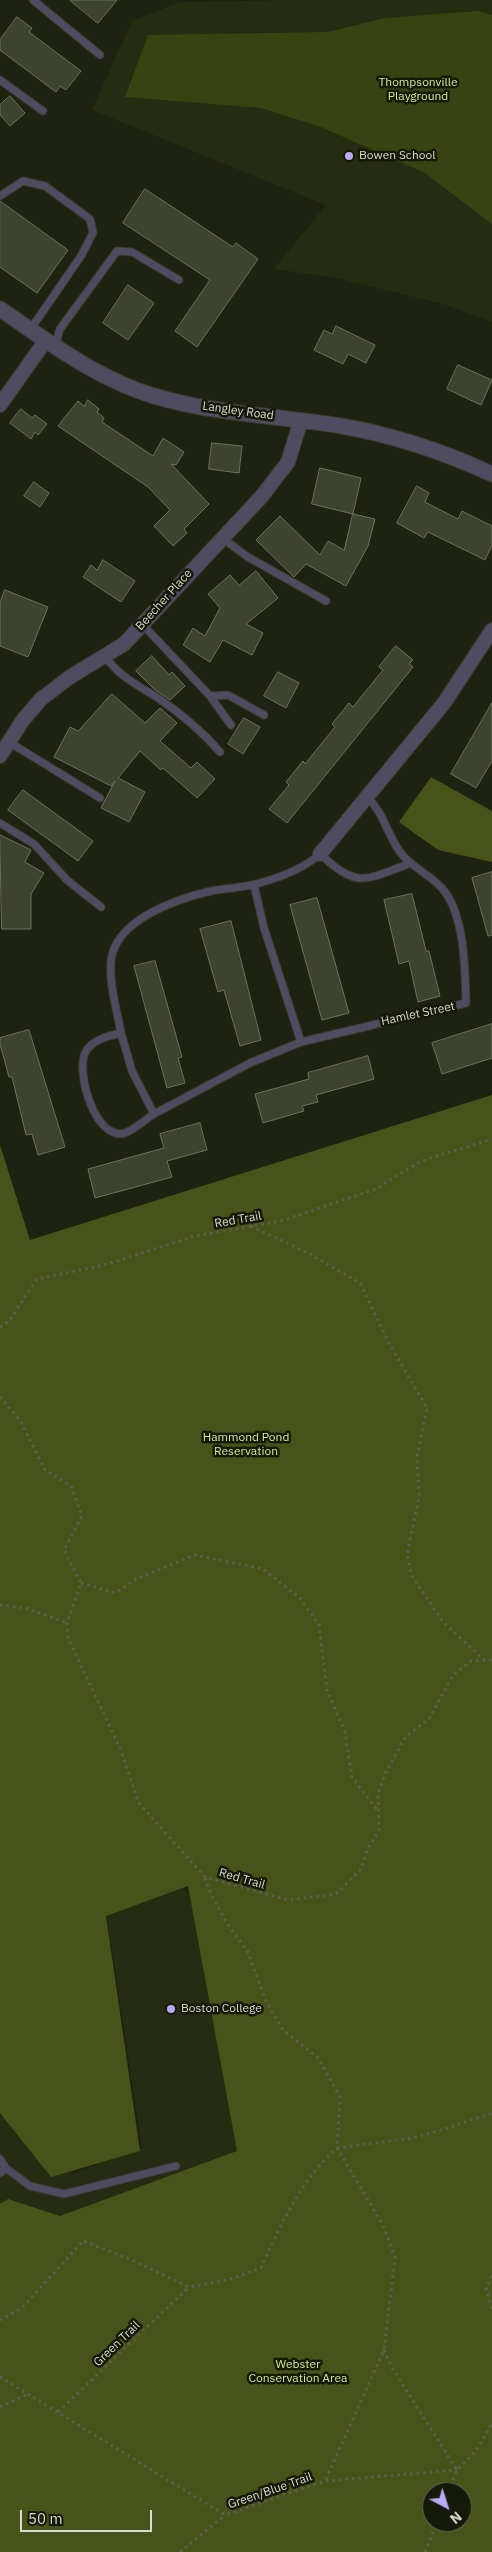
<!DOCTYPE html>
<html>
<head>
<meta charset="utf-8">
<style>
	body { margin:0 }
	#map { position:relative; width:492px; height:2552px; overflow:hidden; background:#1e2210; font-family:"IBM Plex Sans",sans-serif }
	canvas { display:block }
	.north { position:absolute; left:422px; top:2482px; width:50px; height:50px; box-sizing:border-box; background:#151907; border:1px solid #636757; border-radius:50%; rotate:140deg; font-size:14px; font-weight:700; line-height:20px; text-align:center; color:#d8dbcf }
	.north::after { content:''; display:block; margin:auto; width:18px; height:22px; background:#baaaf7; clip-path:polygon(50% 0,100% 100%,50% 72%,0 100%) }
	.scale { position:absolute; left:20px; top:2510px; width:132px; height:22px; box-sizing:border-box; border:2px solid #d8dbcf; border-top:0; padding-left:6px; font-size:15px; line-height:18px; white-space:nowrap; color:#d8dbcf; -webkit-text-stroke:4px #151907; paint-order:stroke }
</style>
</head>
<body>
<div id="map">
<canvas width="492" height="2552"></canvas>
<div class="north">N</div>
<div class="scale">50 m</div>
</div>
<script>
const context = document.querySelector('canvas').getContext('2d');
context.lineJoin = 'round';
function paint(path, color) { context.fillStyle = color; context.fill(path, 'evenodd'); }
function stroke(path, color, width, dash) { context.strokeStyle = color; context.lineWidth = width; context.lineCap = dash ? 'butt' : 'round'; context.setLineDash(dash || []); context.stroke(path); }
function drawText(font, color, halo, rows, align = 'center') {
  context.font = font + ' "IBM Plex Sans",sans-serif'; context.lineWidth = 5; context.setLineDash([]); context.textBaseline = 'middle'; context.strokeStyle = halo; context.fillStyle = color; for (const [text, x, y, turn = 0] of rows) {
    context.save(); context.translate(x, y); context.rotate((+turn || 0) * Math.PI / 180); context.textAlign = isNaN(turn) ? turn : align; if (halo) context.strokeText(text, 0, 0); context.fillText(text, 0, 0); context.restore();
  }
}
paint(new Path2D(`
	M297,0H492V322L446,305L337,278L274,269L326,205L92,110L132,21L180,2Z
	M179,1888L189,1893L320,2188L0,2237V2102L72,2174L142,2148L104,1896Z`), '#262c12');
paint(new Path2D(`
	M478,11L492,15V224L425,173L321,127L261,108L125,97L148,35L328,32L385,18Z`), '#394312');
paint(new Path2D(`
	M431,777L492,811V862L438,850L399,822Z
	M492,1095V2552H0V2204L8,2199L60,2216L237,2151L188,1886L106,1916L140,2151L51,2177L0,2113V1145L30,1240ZM432,2492H462V2522H432Z`), '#48531a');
const building = new Path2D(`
	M70,0H117L98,23Z
	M17,17L32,28L29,32L81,71L66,90L60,86L56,92L0,50V40Z
	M10,96L25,113L10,126L0,115V105Z
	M145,189L233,247L236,243L258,259L197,347L175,331L210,280L123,223Z
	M0,201L68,250L37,293L0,267Z
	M128,285L154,303L128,340L103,323Z
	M336,326L375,345L366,363L348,354L343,364L314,350L324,330L332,334Z
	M458,365L492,380L481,405L447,389Z
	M88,400L99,409L97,412L104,418L102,422L153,456L163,438L184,452L176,465L171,464L209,504L184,529L187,533L173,546L154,526L170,510L148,487L58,426L78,401L84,406Z
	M21,409L32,418L35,415L47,424L38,435L35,432L31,439L10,423Z
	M212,443L242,446L239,473L209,469Z
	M320,468L361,478L353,514L312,504Z
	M34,482L49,493L40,507L24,496Z
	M417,486L429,493L425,502L458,519L462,511L492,526V545L485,560L428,532L424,538L397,523Z
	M353,514L375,519L368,546L346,586L306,564L294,577L256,540L280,516L320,555L328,541L344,550Z
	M103,560L135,581L121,602L83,577L91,565L97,570Z
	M256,571L278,598L246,624L263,633L252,655L223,640L210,662L183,645L193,628L205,636L220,608L208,594L230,575L239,585Z
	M5,590L48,607L28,657L0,646V603Z
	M396,646L413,660L409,664L413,667L287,823L269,809L289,785L286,782L303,761L305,764L335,727L332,724L349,703L353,707L383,670L379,667Z
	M152,656L169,675L172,672L185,686L170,700L154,689L136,671Z
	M278,672L299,683L286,708L264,696Z
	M112,694L145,723L160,708L177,723L160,741L191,768L197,762L215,779L197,798L163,768L161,770L140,751L118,778L145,792L129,822L101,808L115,781L111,786L54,757L70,727L78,731Z
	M492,703V761L476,788L451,774Z
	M244,718L260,727L243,754L228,744Z
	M23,790L93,841L78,861L8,810Z
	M0,835L31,850L25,862L44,873L31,894V929H2Z
	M492,872V935L488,936L472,878Z
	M412,894L426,951H429L440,996L418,1002L409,961L399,964L384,900Z
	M317,898L349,1013L322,1020L290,905Z
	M231,921L261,1040L240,1046L224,990L218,992L200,929Z
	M155,961L182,1057L178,1058L185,1083L167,1088L134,966Z
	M492,1024V1058L442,1074L432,1043Z
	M29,1030L65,1147L38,1155L32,1134L26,1135L12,1077H9L0,1044V1038Z
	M368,1056L374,1079L316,1095L318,1102L302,1106L304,1111L263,1123L255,1094L309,1079L308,1073Z
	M200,1123L207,1150L167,1161L172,1177L95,1198L88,1169L164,1148L160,1134Z`);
paint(building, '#3e432f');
stroke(building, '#6d725d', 1);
const service = new Path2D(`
	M33,0L100,55
	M0,80L43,111
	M0,196L23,181L45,186L90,219L93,233L81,256L30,330
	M55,346L60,329L117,251L132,252L179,280
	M222,538L248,557L326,601
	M143,625L210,696L231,725
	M106,657C118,676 139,686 158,698C180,713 203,732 220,752
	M210,696L228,695L264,715
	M9,742L100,798
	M0,823L34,844L67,880L101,907
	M121,1033L132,1071L154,1114C146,1119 134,1130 125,1133C95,1141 76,1073 85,1053C91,1040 108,1036 121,1033C117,1010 109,985 111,961C115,920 176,899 211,891C225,888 241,888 256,884C279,878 302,870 320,854C357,888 364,881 408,864
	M301,1042L466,1003C465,971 465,919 445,892C433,875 412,869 400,852C387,834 384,813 367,797
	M154,1114L250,1063L301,1042L264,928L254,885
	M0,2159L6,2168L30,2186L64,2194L176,2166
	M0,2173L6,2168`);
const minor = new Path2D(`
	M0,405L46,340
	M0,756L23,720L41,699L70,677L124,644L262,496L288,462L301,420
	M320,854L444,703L492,630`);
const tertiary = new Path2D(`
	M0,309C49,342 97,379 154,396C214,414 280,416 341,426C394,435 444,452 492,474`);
stroke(service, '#383c2b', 9);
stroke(minor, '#383c2b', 16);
stroke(tertiary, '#383c2b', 17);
stroke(new Path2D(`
	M251,1226L308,1253L360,1283L389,1343L427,1408L417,1457L419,1497L407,1554L411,1575L444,1623L483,1659
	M0,1327L9,1321L37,1279L104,1265L195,1236L281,1221L376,1189L421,1161L492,1139
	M0,1397L20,1420L45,1470L71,1486L82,1516L64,1550L81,1583L67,1623L68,1638L121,1750L138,1802L205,1877L288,1900L336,1894L361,1869L367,1850L379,1831L378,1794L386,1772L406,1736L429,1719L453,1675L471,1661L492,1660
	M81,1583L116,1593L136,1579L195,1555L263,1569L300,1598L319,1625L327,1690L345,1732L352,1777L378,1811
	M0,1605L26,1608L67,1623
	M205,1878L212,1897L230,1928L247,1950L266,2001L283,2030L318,2058L340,2097L337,2148L383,2225L395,2258L384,2350L325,2481
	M337,2148L413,2138L445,2129L492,2113
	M492,2276L486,2288L492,2311
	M0,2320L22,2308L83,2241L132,2260L189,2287L228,2280L261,2268C281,2224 300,2181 337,2148
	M384,2350L391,2366L457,2470
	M0,2377L225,2515L325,2481L457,2470
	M0,2407L28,2394
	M58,2412L189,2287
	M448,2492L457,2470L476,2451L492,2423
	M180,2552L225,2515
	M425,2552L437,2522`), '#5b5f4e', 3, [2.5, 4]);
stroke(service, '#4f4b61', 7);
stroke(minor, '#4f4b61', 14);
stroke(tertiary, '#4f4b61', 15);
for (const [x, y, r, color] of [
	[349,156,5,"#baaaf7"],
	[171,2009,5,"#baaaf7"]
]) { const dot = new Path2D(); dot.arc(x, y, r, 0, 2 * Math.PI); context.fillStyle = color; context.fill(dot); stroke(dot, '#151907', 2); }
drawText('12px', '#d5e994', '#151907', [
	["Thompsonville",418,83],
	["Playground",418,97],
	["Hammond Pond",246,1438],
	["Reservation",246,1452],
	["Webster",298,2365],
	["Conservation Area",298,2379]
]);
drawText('12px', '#d8dbcf', '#151907', [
	["Bowen School",359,156],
	["Boston College",181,2009]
], 'left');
drawText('12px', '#d8dbcf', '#151907', [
	["Langley Road",238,411,8],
	["Beecher Place",164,600,-48],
	["Hamlet Street",418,1014,-12],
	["Red Trail",238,1220,-10],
	["Red Trail",242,1879,16],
	["Green Trail",117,2344,-44],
	["Green/Blue Trail",270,2491,-19]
]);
</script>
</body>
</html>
